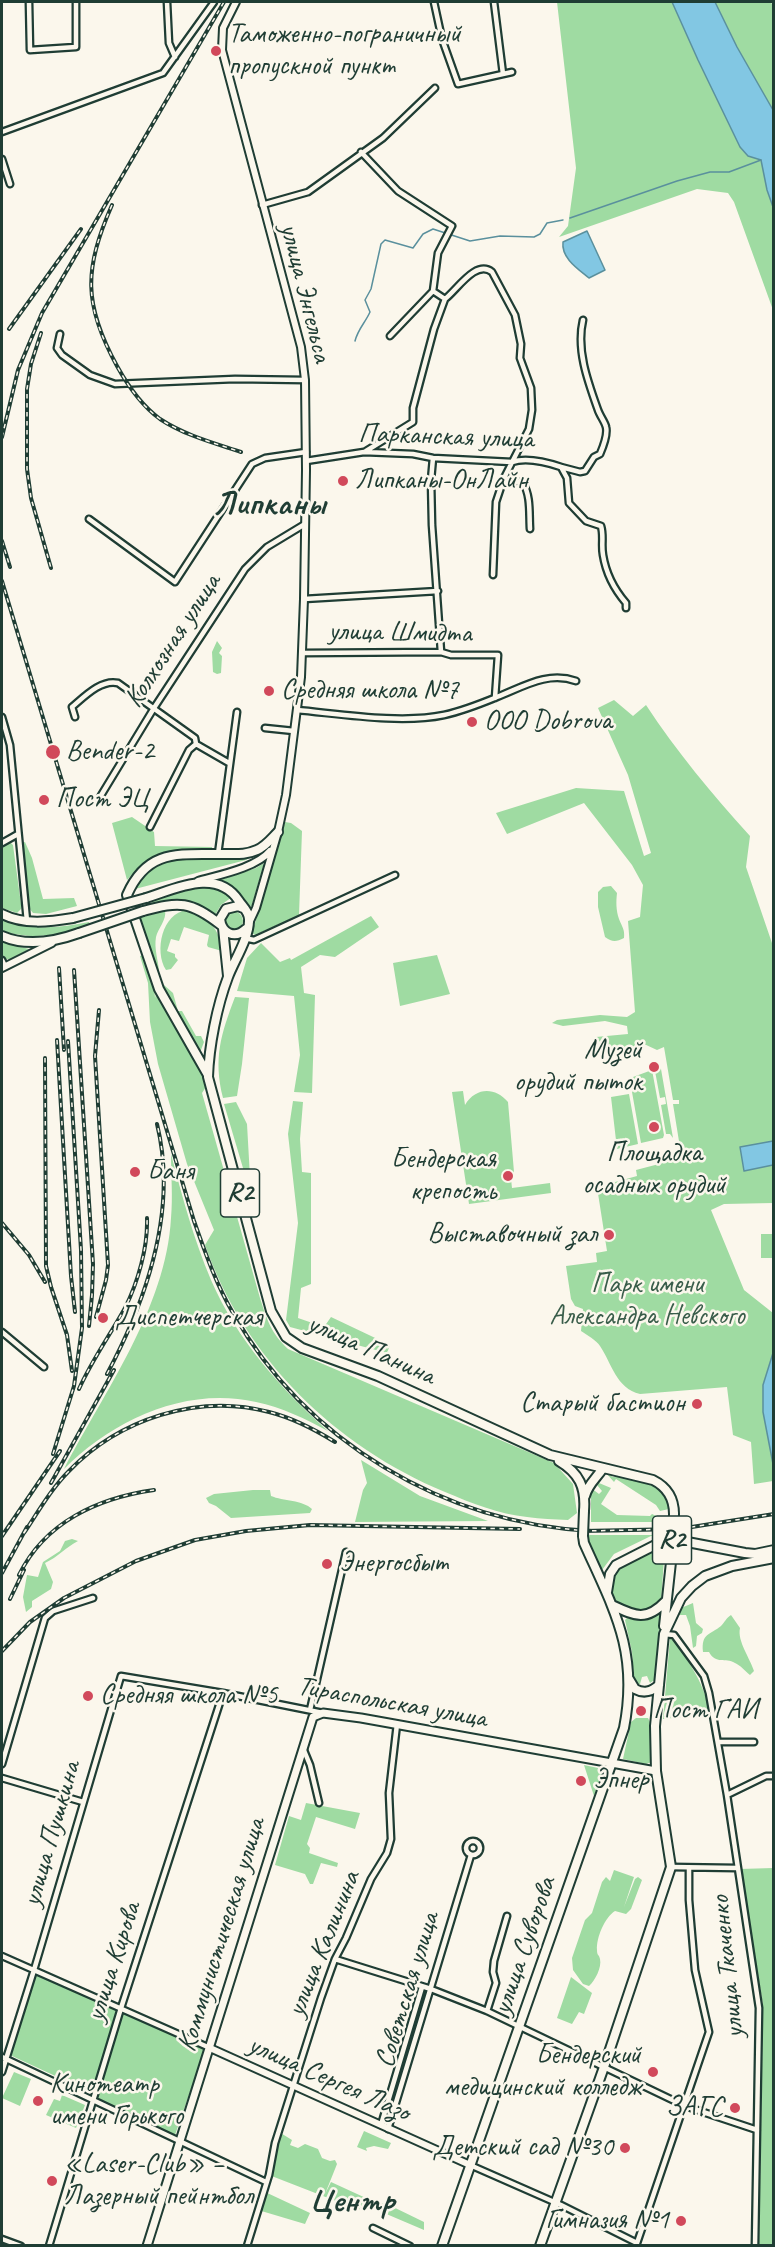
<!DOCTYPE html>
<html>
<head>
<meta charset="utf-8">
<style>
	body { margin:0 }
	#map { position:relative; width:775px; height:2247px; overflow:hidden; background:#fbf7ec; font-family:Caveat,sans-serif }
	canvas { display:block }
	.frame { position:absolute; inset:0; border:3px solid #1f3d34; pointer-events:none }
</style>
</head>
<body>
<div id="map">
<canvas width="775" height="2247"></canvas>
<div class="frame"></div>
</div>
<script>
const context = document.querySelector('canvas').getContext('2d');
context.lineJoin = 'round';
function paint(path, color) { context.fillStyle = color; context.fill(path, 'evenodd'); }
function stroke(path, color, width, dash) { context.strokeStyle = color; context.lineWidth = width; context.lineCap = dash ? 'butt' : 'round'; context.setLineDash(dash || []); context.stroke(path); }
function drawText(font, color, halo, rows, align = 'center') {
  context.font = font + ' Caveat,sans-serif'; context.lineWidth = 5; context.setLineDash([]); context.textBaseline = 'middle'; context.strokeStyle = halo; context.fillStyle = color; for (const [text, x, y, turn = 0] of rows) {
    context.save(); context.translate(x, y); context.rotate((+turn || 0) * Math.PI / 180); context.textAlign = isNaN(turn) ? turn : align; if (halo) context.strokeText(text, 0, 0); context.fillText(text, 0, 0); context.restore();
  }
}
paint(new Path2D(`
	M557,2H672L698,60L740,147L748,156L761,160L763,164L767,190L773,207V310L734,202L728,193L697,189L559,237L568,226L576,168Z
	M715,2H771L774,9L773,110L737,47Z
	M217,641L222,648L219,653L222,656L221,673L217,674L213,672L212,652Z
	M614,700L633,716L646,705C677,752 712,794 750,836L746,867L773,946V1203L724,1204L711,1210L744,1290L773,1313V1353L763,1385V1412L773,1464V1481L754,1484L751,1442L733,1435L727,1387L640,1394C616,1388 612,1364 600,1346C596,1340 587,1335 581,1331L583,1309L575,1306L571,1299L566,1266L597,1262L596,1253L607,1251L597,1187L637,1176L636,1170L678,1159L682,1160L673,1104H679V1100H673L664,1047L657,1050L644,1044L611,1056L607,1055L605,1040L593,1043L596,1037L628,1034L627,1026L605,1021L563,1026L552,1023L557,1020L600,1015L627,1017L635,1012L628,921L640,917L643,885L632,865L584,803L507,834L496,813L576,788L624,791L644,856L651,853L628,775L598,708Z
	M132,817L154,832L155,846L212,847V850C174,851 154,849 127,880L112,823Z
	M285,822L291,823L302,831L299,915L255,935L252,933Z
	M10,842L13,845L21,904V909L17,913L2,908V847Z
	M25,842L32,858L43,899L74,898L77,906L46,914L33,913L29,908L22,843Z
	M262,851L246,860L135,889C136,883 140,879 145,874C175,843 226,869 262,851Z
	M264,863L251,908L248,909L236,892L220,880L256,868Z
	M204,883L225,891L232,897L221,905L215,915C191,899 180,897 153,906L151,899Z
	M611,886L617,893C616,902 616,910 619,919C622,927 625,929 624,938C616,942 612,942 605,937L598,907V892L603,887Z
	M161,910H165C167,920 158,928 156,937C154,949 158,959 159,971H155L138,916Z
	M187,910C207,914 221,931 222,951L208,947L207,945L209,935L184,927L179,941L171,939L167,951L175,954V957L178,960L171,969L166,970C154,951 162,913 187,910Z
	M223 921a10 10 0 1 1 20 0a10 10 0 1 1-20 0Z
	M371,916L379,927L335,957L320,955L301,967L304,993L315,995L312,1093L294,1092L300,1055L294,996L237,991L247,958L261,943L280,962L290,958L291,960Z
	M2,919C30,931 60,928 89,922L91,927C55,934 38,941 2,931Z
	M2,942L29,949L11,959H5L2,955Z
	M144,955L154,984L155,998L156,994L201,1070L206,1087L202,1093L260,1298C267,1320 271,1333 288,1349L554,1463L573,1484L577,1513L568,1520C554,1519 541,1519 527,1517C499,1514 471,1503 445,1492C335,1446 245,1359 205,1245L214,1230L187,1164L158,1064L150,1022L148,983L140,956Z
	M437,955L450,994L400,1006L393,963Z
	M164,985L173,993L178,1011H182L196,1036H201L204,1042L201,1050L198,1051L162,988Z
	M235,997L249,998L242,1064L237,1096L223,1098C213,1058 221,1034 235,997Z
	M659,1068L661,1069L673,1138L670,1134H666L661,1105L666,1104L665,1097L660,1098L655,1071Z
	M652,1070L664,1135L663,1138L641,1143L632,1092L636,1088L633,1077Z
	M463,1091L465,1105C476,1087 495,1087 508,1102L514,1172L511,1179L512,1188L550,1183L551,1193L469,1204L452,1092Z
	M629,1094L638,1144L617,1149L611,1097Z
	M293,1101L303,1102L300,1139L302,1172L311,1173V1284L301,1288L298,1318L324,1327L331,1317L390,1345L387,1353L290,1327L286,1320L298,1223L288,1134Z
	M236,1102L247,1124L251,1195L224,1104Z
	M171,1154C182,1196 194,1240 211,1280C237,1340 281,1389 328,1431C305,1419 282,1407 256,1402C185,1386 113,1420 64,1469C104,1392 166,1308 171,1218C173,1197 171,1175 171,1154Z
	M761,1234H773V1258H761Z
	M361,1460L420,1496L488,1521L355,1522L363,1490L367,1483Z
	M606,1473L613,1477L617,1476C639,1480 667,1483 669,1509L660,1511L656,1505L616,1479L614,1482Z
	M599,1483L611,1488L601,1504L617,1515L650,1516L652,1514L665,1520L663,1522H591V1488L599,1494L602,1491L597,1485Z
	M253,1490H270L271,1496C283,1501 303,1500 312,1509L310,1513L231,1518L216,1506L209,1503L206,1498L214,1494Z
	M588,1535H664L651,1536L614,1554L602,1570L588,1547Z
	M72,1539L78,1541C66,1547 58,1557 45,1563L53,1582L51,1589L32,1601V1607L26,1612L23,1597L27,1575L38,1577L43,1562L60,1551L65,1541Z
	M662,1545H665L661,1602L645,1614C615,1612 606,1595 616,1568Z
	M693,1603L696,1623L703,1629L702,1633L697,1636L696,1646L693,1648L690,1626L686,1615H678L681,1608Z
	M660,1613L656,1679L650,1683L647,1676L642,1677L640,1684H637L634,1680L632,1652L625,1620L628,1617L645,1619Z
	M731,1615L740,1628C737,1641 750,1658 754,1671L750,1675C745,1671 740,1665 735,1663C725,1657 716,1665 709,1652H703C701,1633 710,1635 721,1626C725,1622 726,1618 731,1615Z
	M670,1638L674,1640C690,1663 706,1687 710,1714L663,1719Z
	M636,1718H648L650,1722L652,1762L646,1764L623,1759L631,1722Z
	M584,1765L598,1768L602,1774L594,1796Z
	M306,1803L360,1813L355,1829L316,1817L307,1844L310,1848L309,1853L338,1863L337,1867L321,1863L313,1884H310L305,1874L275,1865L289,1816L301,1820Z
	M773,1868V2245H759L763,2005L740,1869Z
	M614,1870L634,1877L624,1907L635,1879L638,1877L642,1880L631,1909L626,1914L615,1911C605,1917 596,1938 597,1950C597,1956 599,1954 600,1959C602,1967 595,1981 589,1986L583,1984L573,1970L572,1958L585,1920L592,1913L602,1882L606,1877L610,1881Z
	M39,1974L114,2007L118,2011L95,2088L90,2092L12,2056L11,2050L34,1977Z
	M571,1977L592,1993L584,2014L579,2012L572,2024L557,2018Z
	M121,2008L206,2046L175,2135L99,2101L95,2093Z
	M14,2072L31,2079L20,2106L2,2098Z
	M62,2095L85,2105L76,2128L46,2115L54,2099L60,2101Z
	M364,2131L391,2143L388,2149L374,2146L366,2148L367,2151L357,2147Z
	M279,2132L292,2140L290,2145L298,2148L305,2144L318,2149L322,2158L330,2161L335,2160L337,2164L325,2194L331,2182L368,2199L365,2207L361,2206L359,2210L269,2175Z
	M263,2191L310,2213L305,2224L258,2210Z
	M385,2203L424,2222V2230L377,2210L380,2204Z`), '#9fdba2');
const water = new Path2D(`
	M672,2H715L737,47L773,110V207L767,190L761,160L748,156L740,147L698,60Z
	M587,231L605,270L589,278C578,269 561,258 563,242Z
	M773,1141V1165L744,1171L740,1147Z
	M773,1353L774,1464H773L763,1412V1385Z`);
paint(water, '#82c7e3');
stroke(water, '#5a909d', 1.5);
stroke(new Path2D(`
	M570,218L677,181L710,172H729L761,160
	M355,341C358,329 365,323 370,312L365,300L371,289L381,244L385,240L413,248L423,234L433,229L470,241L500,236L534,237L540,234L547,223L563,220`), '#5a909d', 1.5);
const minor = new Path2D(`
	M29,2L30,50L76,47V2
	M167,2L169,43L175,57
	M434,2L442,39L458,84L512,72
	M494,2L503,74
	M2,132L163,73L214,2
	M361,152L398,191L452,226L438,253L433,291L390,336
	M2,159L10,184
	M262,205L308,192L383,138L435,88
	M433,291L445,299C457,290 476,259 492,272L515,315L521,344L520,358L531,388L532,410L529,429L504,478L496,502L493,575
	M60,334L57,348L62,355L90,375L115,384L235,379L305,380
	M366,451L413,422V408L434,329L445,299
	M433,458L431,480L432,525L441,652
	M306,461L364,452L413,454L433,458L512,462C527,457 546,462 561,467L567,478L569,503L586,521L601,526C604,536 601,545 603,555C606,574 614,589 626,603V608
	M561,467L580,472L585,471L594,457L600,454C603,447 608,435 606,427C605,422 600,416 598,410C588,382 576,350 583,320
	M504,478L523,483C531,496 529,513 530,529
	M89,519L175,582L252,464L265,458L306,452
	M304,599L438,591
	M303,653L441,652L451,655H498L495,698
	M297,710C341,714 401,724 444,715C462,711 480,704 497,697C523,687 547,671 576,681
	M2,717L10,745L27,921
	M75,717L72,707C84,697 101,679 118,683L195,738L196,744L229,763
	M265,728L294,731
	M97,802L154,708L245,569L267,547L305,524
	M150,827L189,750L196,744
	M2,843L18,834
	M218,854L237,712
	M244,938L254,940L395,875
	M2,960L5,966
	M2,1332L44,1367
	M664,1634L674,1635L704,1676L709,1693L727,1795L759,2008L755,2246
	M310,1710L346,1552
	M718,1742H754
	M303,1748L310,1765L319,1803
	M2,1764L45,1618L53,1611L93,1598
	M2,1778L83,1802
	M727,1795L766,1776H774
	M466 1848a7 7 0 1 1 14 0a7 7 0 1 1-14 0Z
	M671,1867L737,1868
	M2,1956L210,2048
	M335,1959L431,1989L487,2011L685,2106L757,2130
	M487,2011L496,1983L493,1972L494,1961L507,1916
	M2,2057L266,2182
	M2,2072L34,1970L121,1676L223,1693L323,1713
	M381,2125L422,1987
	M388,2129L471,1855
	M470,2165L561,2205L637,2243
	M373,2228L410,2246
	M2,2239L21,2246
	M49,2246L121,2008L223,1693
	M247,2246L269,2175L275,2143L321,1998L335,1959L346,1938L371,1879L387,1853L391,1839L389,1793L397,1724
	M636,2246L709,2032L695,1970L689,1900V1868`);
const tertiary = new Path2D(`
	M236,2L223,28L222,50L301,347L305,380L306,470L304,599L301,677L286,795L278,832L256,908L250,921
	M198,881C219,875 256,868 270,851
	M2,968L52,943
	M210,2048L470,2165`);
const secondary = new Path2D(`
	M147,2246L313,1717L323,1713L361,1718L656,1771`);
const primary = new Path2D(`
	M146,898C175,889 217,867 239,901C243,907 250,913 249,921C249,938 234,961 228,977C217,1006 209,1046 208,1077L271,1311L286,1337L302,1348L378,1376L550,1455L653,1480C667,1487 674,1498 674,1514
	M243,908L238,906L226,909L220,919C222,934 235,939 246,929
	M143,911C180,901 190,901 221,925
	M2,914C24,925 49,922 73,918
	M223,928L228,976
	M2,936C27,947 54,942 79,933
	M208,1075L159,989L127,895C148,847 181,855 225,854C236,854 246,855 257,850C266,846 271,839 278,832
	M559,1461C579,1473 586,1487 584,1511
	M585,1496C588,1484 596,1479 603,1468
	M607,1592L610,1574L616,1565L665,1540L682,1541L745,1553L755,1554L774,1550
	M612,1605C635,1616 646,1622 666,1601
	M664,1626L672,1553
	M629,1679L635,1689C644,1694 651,1692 659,1685
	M442,2246L624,1728C639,1651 614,1610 584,1543L583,1536
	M540,2246L604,2067L671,1867L656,1771L655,1726L664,1634L681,1598L692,1586L705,1576L732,1566L774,1558`);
stroke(minor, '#1f3d34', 9);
stroke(tertiary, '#1f3d34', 10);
stroke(secondary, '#1f3d34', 11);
stroke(primary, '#1f3d34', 12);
stroke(minor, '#fbf7ec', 4.5);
stroke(tertiary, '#fbf7ec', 6);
stroke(secondary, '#fbf7ec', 7);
stroke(primary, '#fbf7ec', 8);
const rail = new Path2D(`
	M112,205C84,269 83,304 117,366C128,386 141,405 160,419C184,435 214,443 241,452
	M9,329L81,229
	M41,333L31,364L27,389V469L31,498L51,568
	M2,437L18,370L42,313L224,2
	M2,541L10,567
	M2,581L194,1221C205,1252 216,1284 233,1313C306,1442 444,1523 591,1531
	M59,968L64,1050
	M74,970L93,1264L92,1295L89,1326
	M57,1040L71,1276L75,1312
	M45,1058L46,1266L51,1287L67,1335L72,1371
	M2,1223L29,1255L45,1282
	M96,1317L106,1280L108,1265L95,1056L99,1010
	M107,1374C147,1299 178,1209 157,1124
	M79,1389C92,1360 110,1335 125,1308C138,1282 148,1247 147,1218
	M53,1454L74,1386L82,1328L81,1250L68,1041
	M51,1483L114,1370
	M583,1531L679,1529L774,1514
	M24,1533C38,1512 51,1489 69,1471C119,1419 198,1393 269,1412C293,1418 314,1429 335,1442
	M2,1536L60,1451
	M2,1573L27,1527
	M19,1575C45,1522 98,1498 154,1490
	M10,1599L24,1570
	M2,1651L30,1622L64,1598L136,1561L195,1540L246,1531L310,1525L520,1529`);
stroke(rail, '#1f3d34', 4);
stroke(rail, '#fbf7ec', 1.5, [4.5]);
const primaryBridge = new Path2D(`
	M73,918L146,898
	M79,933L143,911
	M583,1536L584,1511
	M672,1553L674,1514`);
stroke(primaryBridge, '#1f3d34', 12, []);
stroke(primaryBridge, '#fbf7ec', 8);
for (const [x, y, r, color] of [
	[216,51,6,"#d1495b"],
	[343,481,6,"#d1495b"],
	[269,691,6,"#d1495b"],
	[472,722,6,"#d1495b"],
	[53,752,8,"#d1495b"],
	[44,800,6,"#d1495b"],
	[654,1067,6,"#d1495b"],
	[654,1127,6,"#d1495b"],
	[135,1172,6,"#d1495b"],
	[508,1176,6,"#d1495b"],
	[609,1235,6,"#d1495b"],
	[103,1318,6,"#d1495b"],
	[697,1404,6,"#d1495b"],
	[327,1564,6,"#d1495b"],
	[88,1696,6,"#d1495b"],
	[641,1711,6,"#d1495b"],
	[581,1781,6,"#d1495b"],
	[653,2072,6,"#d1495b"],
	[38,2101,6,"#d1495b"],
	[735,2108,6,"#d1495b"],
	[625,2148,6,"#d1495b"],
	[52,2181,6,"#d1495b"],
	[681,2221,6,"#d1495b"]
]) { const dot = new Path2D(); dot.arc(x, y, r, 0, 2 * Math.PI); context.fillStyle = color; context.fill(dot); stroke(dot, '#fbf7ec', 2); }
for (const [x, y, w] of [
	[240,1193,39],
	[672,1540,39]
]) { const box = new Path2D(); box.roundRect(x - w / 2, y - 24, w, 48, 4.5); context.fillStyle = '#fbf7ec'; context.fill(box); stroke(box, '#1f3d34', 1.5); }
drawText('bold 27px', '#1f3d34', null, [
	["R2",240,1193],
	["R2",672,1540]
]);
drawText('28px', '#1f3d34', '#fbf7ec', [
	["Таможенно-пограничный",228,35],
	["пропускной пункт",228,67],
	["Липканы-ОнЛайн",355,481],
	["Средняя школа №7",281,691],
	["OOO Dobrova",484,722],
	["Bender-2",66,752],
	["Пост ЭЦ",56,800],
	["Музей",642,1051,"right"],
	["орудий пыток",642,1083,"right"],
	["Площадка",654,1154,"center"],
	["осадных орудий",654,1186,"center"],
	["Бендерская",496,1160,"right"],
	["крепость",496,1192,"right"],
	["Баня",147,1172],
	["Выставочный зал",597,1235,"right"],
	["Диспетчерская",115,1318],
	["Старый бастион",685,1404,"right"],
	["Энергосбыт",339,1564],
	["Средняя школа №5",100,1696],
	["Пост ГАИ",653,1711],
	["Эпнер",593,1781],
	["Бендерский",641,2056,"right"],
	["медицинский колледж",641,2088,"right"],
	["Кинотеатр",50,2085],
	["имени Горького",50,2117],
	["ЗАГС",723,2108,"right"],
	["Детский сад №30",613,2148,"right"],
	["«Laser-Club» –",64,2165],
	["Лазерный пейнтбол",64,2197],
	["Гимназия №1",669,2221,"right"]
], 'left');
drawText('28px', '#1f3d34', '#fbf7ec', [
	["улица Энгельса",305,293,76],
	["Парканская улица",446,437,2],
	["улица Шмидта",400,633,1],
	["Колхозная улица",173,641,-57],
	["улица Панина",371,1350,24],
	["Тираспольская улица",392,1703,10],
	["улица Пушкина",52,1834,-74],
	["Коммунистическая улица",222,1935,-73],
	["улица Калинина",324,1944,-68],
	["улица Суворова",525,1946,-71],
	["улица Кирова",114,1962,-72],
	["улица Ткаченко",728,1967,-96],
	["Советская улица",408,1990,-73],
	["улица Сергея Лазо",329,2079,24]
]);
drawText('28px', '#395d4a', '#fbf7ec', [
	["Парк имени",647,1285],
	["Александра Невского",647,1317]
]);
drawText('bold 34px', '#1f3d34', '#fbf7ec', [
	["Липканы",269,505],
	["Центр",352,2202]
]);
</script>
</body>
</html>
